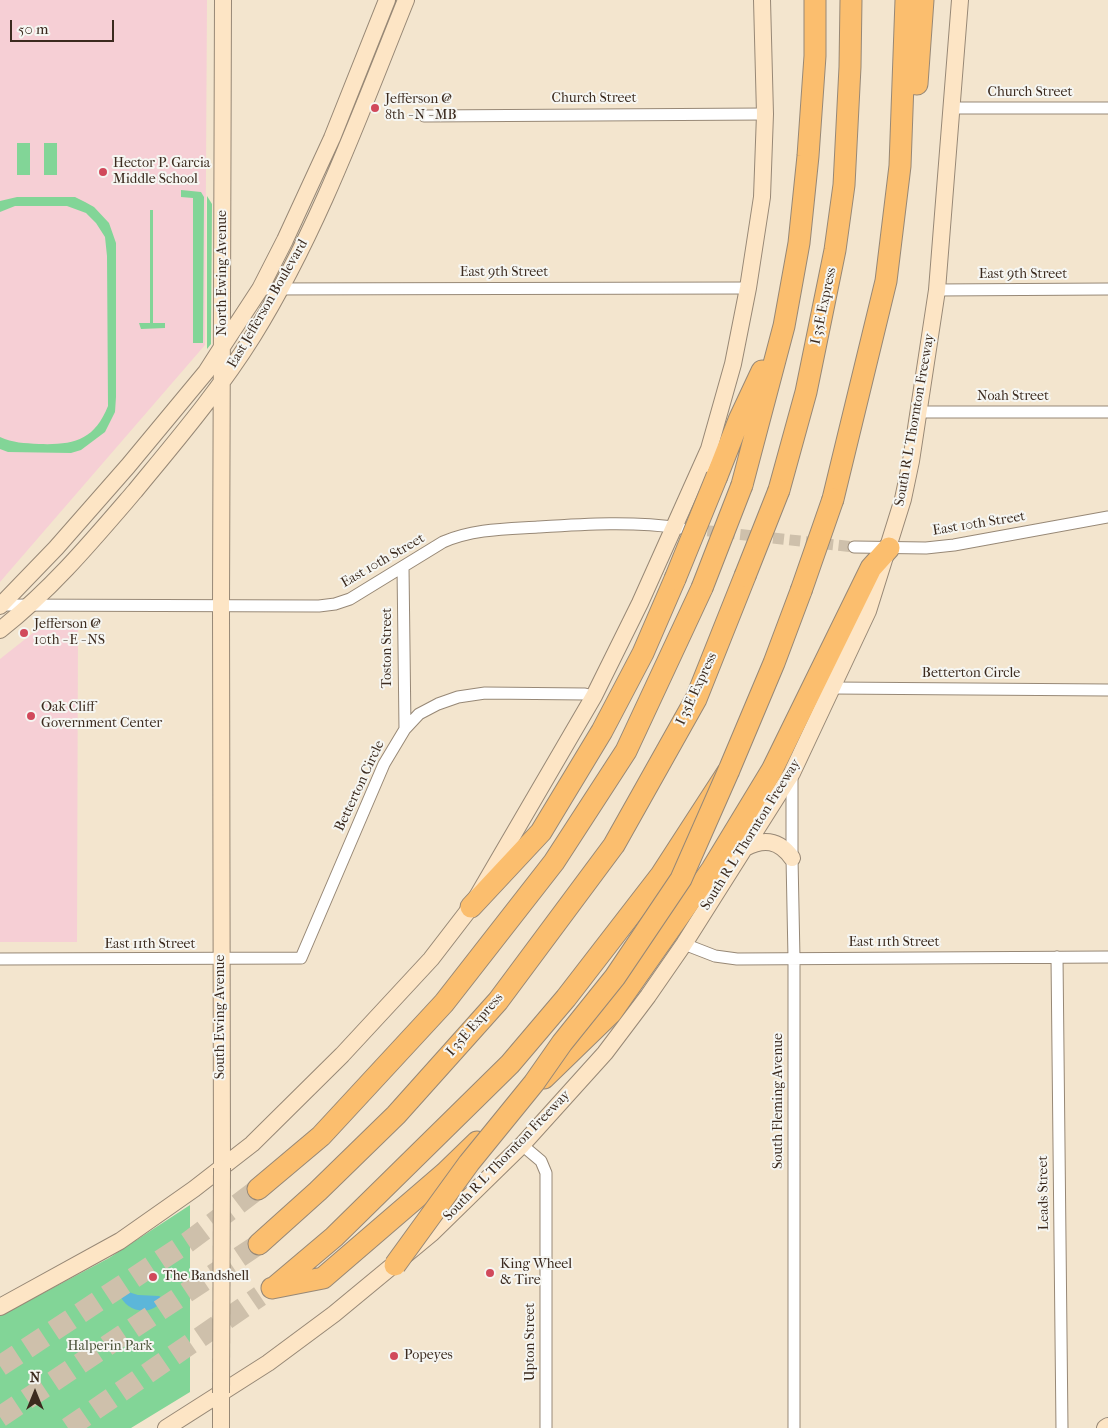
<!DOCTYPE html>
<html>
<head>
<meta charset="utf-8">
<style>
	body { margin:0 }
	#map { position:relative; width:1108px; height:1428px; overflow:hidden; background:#f3e5ce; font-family:"IM FELL French Canon",serif }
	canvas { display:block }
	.north { position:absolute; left:10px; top:1368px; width:50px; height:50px; -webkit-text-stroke:4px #f6f6f2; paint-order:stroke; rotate:0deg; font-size:14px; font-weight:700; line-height:20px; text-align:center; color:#3b2a1e }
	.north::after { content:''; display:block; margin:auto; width:18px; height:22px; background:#3b2a1e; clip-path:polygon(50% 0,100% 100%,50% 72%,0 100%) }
	.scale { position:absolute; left:10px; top:20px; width:104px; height:22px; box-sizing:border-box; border:2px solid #3b2a1e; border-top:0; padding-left:6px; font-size:15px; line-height:18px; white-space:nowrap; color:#3b2a1e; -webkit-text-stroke:4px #f6f6f2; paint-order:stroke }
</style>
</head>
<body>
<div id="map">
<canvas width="1108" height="1428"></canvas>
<div class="north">N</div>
<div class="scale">50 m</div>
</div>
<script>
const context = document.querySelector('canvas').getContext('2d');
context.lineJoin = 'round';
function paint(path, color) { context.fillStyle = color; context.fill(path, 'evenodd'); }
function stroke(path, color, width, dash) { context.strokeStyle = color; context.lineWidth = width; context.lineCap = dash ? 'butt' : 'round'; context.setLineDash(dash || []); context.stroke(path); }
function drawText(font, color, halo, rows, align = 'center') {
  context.font = font + ' "IM FELL French Canon",serif'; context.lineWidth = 4; context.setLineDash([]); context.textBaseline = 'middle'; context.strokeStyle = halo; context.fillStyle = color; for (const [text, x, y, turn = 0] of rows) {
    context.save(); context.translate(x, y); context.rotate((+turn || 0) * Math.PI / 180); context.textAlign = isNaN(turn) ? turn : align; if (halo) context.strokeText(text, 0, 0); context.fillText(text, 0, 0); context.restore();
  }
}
paint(new Path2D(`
	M0,0H207L205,345L0,582Z
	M78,625L77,942H0V659L38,629Z`), '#f6cfd5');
paint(new Path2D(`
	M17,143H30V175H17Z
	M44,143H57V175H44Z
	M181,190L201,192L204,197L203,343H193V198L181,197Z
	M207,196L212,204L211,338V344L207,349Z
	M17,197H75L85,202L94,207L109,223L116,243V397L115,412L105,432L81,450L71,453L8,452L0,449V437C13,443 24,443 39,444C73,445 94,441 108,406L107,256L105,237L96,223L86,213L67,206H15L0,212V201Z
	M150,210H153V323H165V328L141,329L139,323H150Z
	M190,1205V1392L131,1428H0V1316L109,1258Z`), '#82d597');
paint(new Path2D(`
	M122,1290L138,1295L159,1296L163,1299C152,1318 125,1312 119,1293Z`), '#5cb6d9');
stroke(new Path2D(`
	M691,529L854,547`), '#cec0ab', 11, [11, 5.5]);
stroke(new Path2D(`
	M0,1366L188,1242L258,1189
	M0,1417L259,1244
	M68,1428L260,1296`), '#cec0ab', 21, [21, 11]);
const street = new Path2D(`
	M952,108H1108
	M424,116L765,114
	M260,289L748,288
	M937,290L1108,289
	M919,412H1108
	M854,547L926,548L954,545L1108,517
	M403,567L405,729
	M0,605L319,606L335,604L350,599L443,542C473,529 505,529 538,527C586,524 633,521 681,528
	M833,688L1108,690
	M792,773V858L794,958V1428
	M684,944L715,956L737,959L1108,957
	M1057,957L1062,1428
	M0,959L301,958L384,764L405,729L419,714L438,704L458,697L485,693L585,694L594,696
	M522,1145L541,1161L546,1173V1428`);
const secondary = new Path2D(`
	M0,606L56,548L128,466L206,372L222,347L260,289L285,240L332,138L387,0
	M0,630C52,589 92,541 135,491C176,441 218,392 253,336C318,231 360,114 406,0
	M745,848C764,838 779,840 792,858
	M222,1168L221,606L223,0
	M0,1307L120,1241L194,1189L252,1144L342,1055L431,959L471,907L594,696L640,603L709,449L733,364L748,288L762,197L765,114L762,0
	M221,1393V1428
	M166,1428L268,1363L334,1314L432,1233L522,1145L605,1053L648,996L684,944L792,773L868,611L903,499L911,461L937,290L960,0
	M1105,1428L1108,1426`);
const highway = new Path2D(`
	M917,84L923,0
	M717,476L739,420L762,371
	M742,485L784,326L799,243L808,156L815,56V0
	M779,490L806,392L835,250L844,185L850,67L851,0
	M833,499L886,281L900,166L906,0
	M471,907L541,832L602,731L643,653L675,579
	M544,1078L611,1013L712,869L772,770L871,568L889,548
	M258,1189L321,1136L444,1003L554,862L626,751L702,588
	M259,1244L318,1191L396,1115L498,1001L614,845L696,699L745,576
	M276,1286L334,1237L510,1064L566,998L661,875L729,770L774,663L801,591
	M272,1288L323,1278L445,1173L477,1142`);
stroke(street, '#978876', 13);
stroke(secondary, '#978876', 18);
stroke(highway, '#978876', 23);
stroke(street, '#fff', 11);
stroke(secondary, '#fde5c5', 16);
stroke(highway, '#fbbe6e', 21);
const secondaryBridge = new Path2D(`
	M221,1393L222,1168`);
const highwayBridge = new Path2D(`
	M745,576L779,490
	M675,579L717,476
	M702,588L742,485
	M801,591L833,499
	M395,1265L469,1163L534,1083L562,1043L615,977L681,879L729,770`);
stroke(secondaryBridge, '#978876', 18, []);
stroke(highwayBridge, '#978876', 23, []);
stroke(secondaryBridge, '#fde5c5', 16);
stroke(highwayBridge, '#fbbe6e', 21);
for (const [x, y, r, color] of [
	[375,108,5,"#d1495b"],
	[103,172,5,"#d1495b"],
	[24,633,5,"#d1495b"],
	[31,716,5,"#d1495b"],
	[490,1273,5,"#d1495b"],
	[153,1277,5,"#d1495b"],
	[394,1356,5,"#d1495b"]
]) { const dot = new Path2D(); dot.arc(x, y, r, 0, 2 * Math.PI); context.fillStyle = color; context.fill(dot); stroke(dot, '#f6f6f2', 2); }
drawText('14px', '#3b2a1e', '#f6f6f2', [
	["Church Street",1030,93],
	["Church Street",594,99],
	["North Ewing Avenue",223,273,-90],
	["East 9th Street",504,273],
	["East 9th Street",1023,275],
	["East Jefferson Boulevard",268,304,-60],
	["I 35E Express",824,306,-78],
	["Noah Street",1013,397],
	["South R L Thornton Freeway",915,420,-80],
	["East 10th Street",979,524,-9],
	["East 10th Street",383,561,-30],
	["Toston Street",388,648,-90],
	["Betterton Circle",971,674],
	["I 35E Express",697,689,-65],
	["Betterton Circle",360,786,-65],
	["South R L Thornton Freeway",751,835,-58],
	["East 11th Street",894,943],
	["East 11th Street",150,945],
	["South Ewing Avenue",221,1017,-90],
	["I 35E Express",475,1025,-49],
	["South Fleming Avenue",779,1101,-90],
	["South R L Thornton Freeway",507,1156,-46],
	["Leads Street",1044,1193,-91],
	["Upton Street",531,1342,-90]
]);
drawText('14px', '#3b2a1e', '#f6f6f2', [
	["Jefferson @",385,100],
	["8th - N - MB",385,116],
	["Hector P. Garcia",113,164],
	["Middle School",113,180],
	["Jefferson @",34,625],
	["10th - E - NS",34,641],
	["Oak Cliff",41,708],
	["Government Center",41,724],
	["King Wheel",500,1265],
	["& Tire",500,1281],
	["The Bandshell",163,1277],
	["Popeyes",404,1356]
], 'left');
drawText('14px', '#4d553c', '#f6f6f2', [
	["Halperin Park",110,1347]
]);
</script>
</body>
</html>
